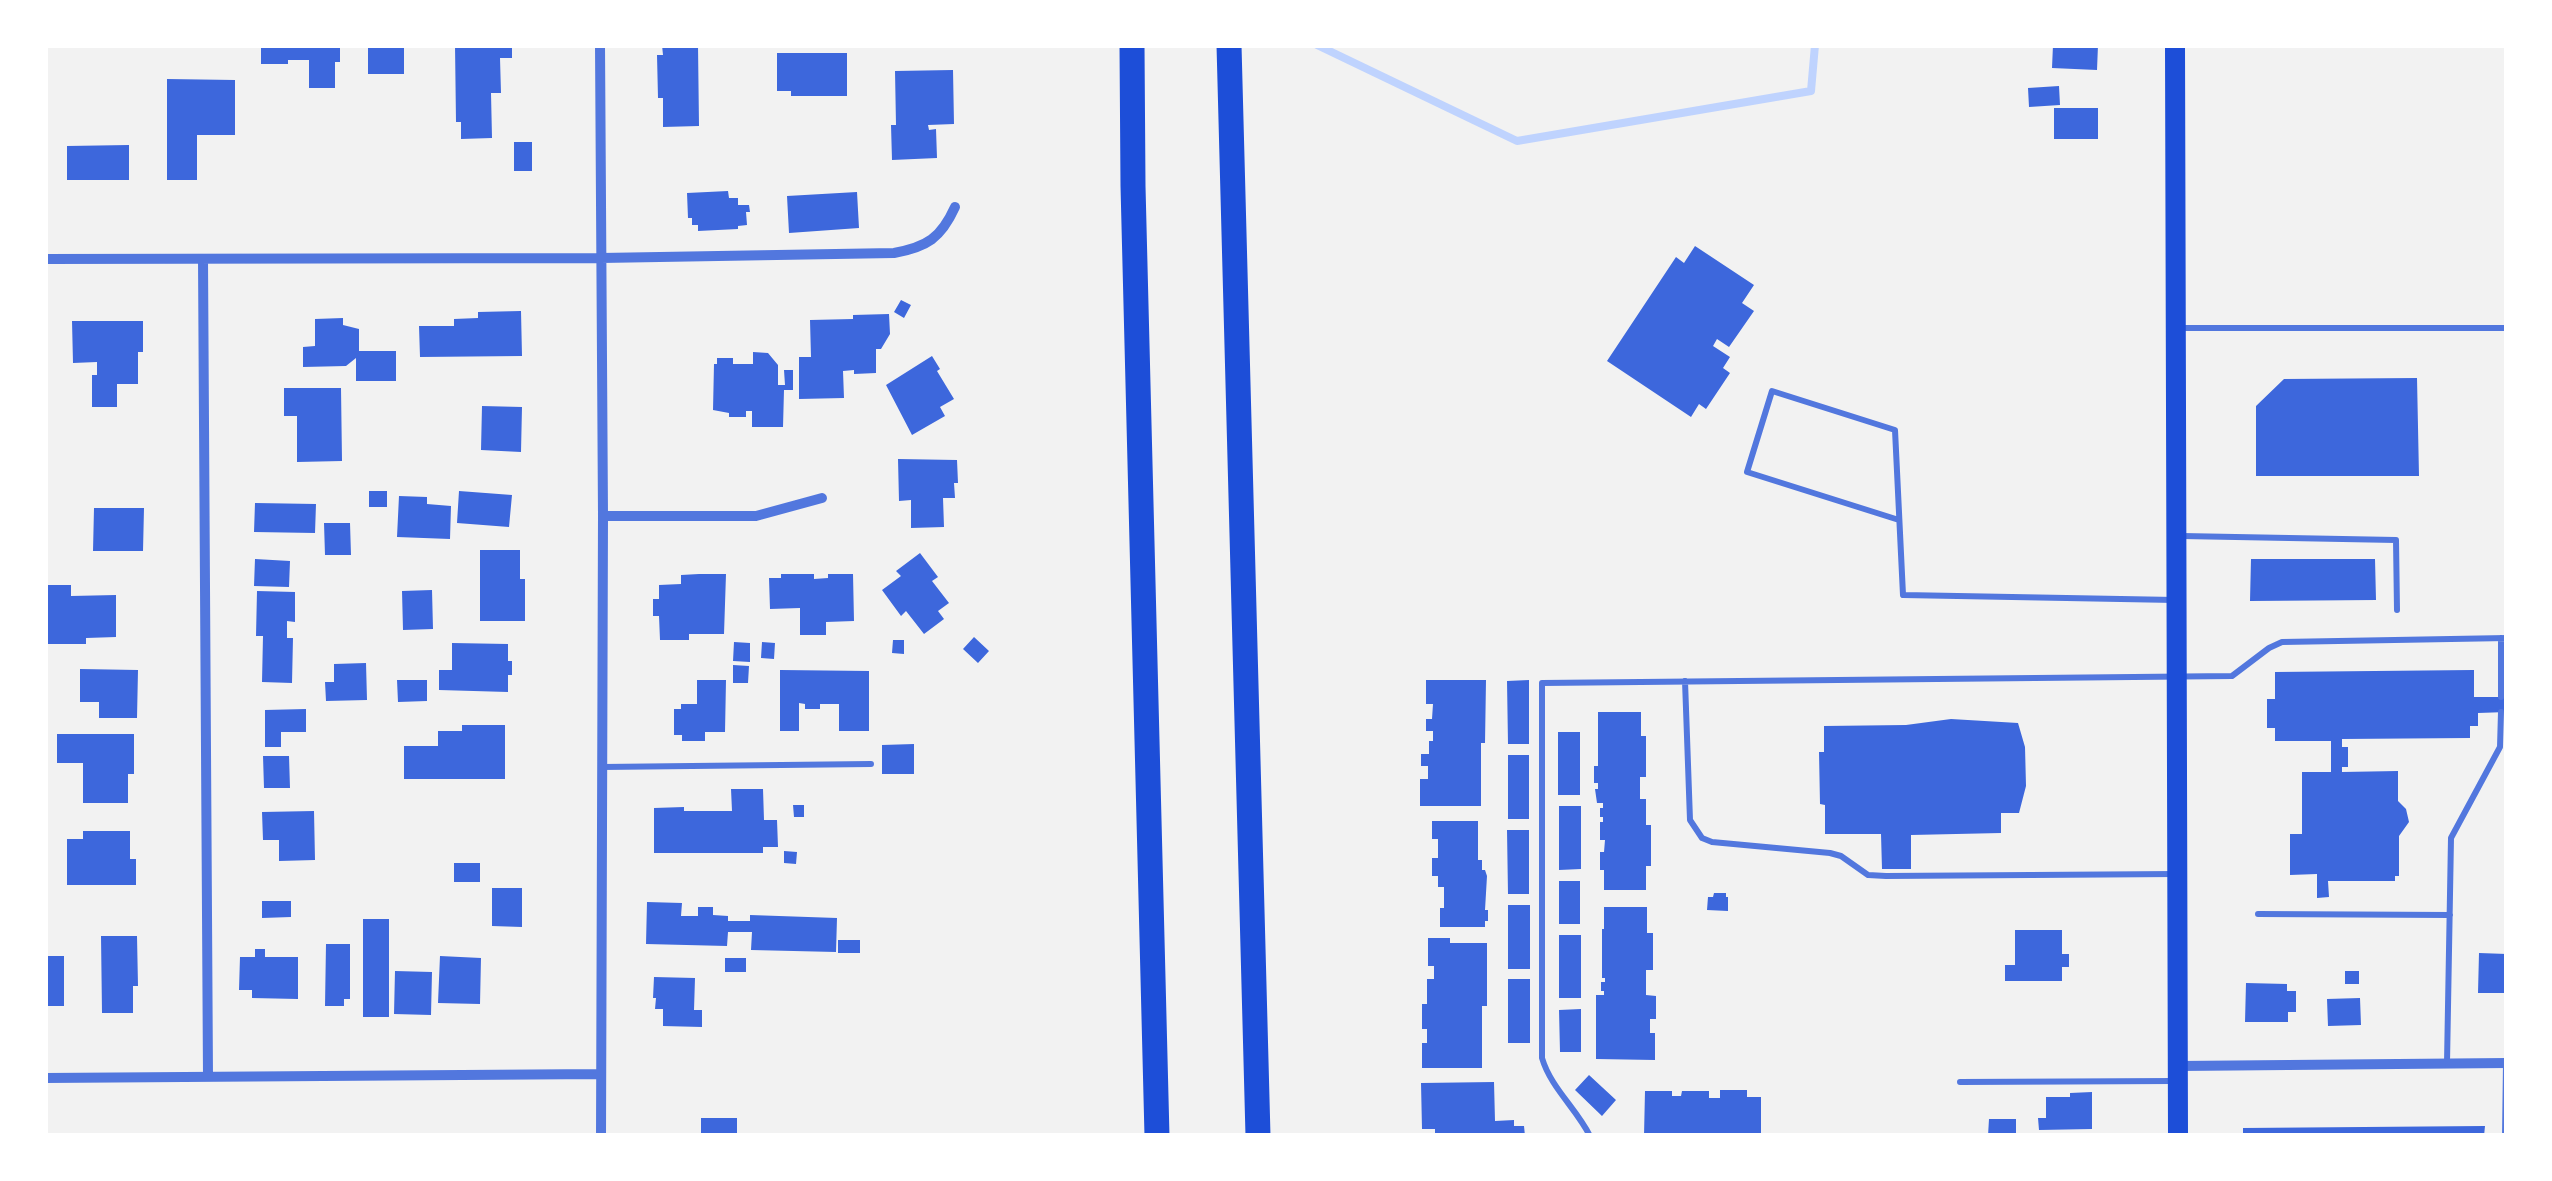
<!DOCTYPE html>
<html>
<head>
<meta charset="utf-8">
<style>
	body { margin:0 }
	#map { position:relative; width:2552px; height:1181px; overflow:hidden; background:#f2f2f2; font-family:Overpass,sans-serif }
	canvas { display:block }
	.frame { position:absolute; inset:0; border:48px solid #fff; pointer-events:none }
</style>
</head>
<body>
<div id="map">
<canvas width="2552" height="1181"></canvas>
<div class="frame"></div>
</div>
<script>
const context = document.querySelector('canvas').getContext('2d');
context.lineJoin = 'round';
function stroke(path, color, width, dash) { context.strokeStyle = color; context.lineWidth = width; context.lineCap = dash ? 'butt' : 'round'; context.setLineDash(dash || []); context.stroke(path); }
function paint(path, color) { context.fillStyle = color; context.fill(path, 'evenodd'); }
stroke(new Path2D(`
	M1317,45L1517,141L1811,91L1815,45`), '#bfd3fe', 8);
paint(new Path2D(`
	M261,45H340V62H335V88H309V60H288V64H261Z
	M368,45H404V74H368Z
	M455,45H512V58H500L501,93H491L492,138L461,139V122H456Z
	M662,45H698L699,126L663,127V98H658L657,55H663Z
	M2053,45H2098L2097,70L2052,68Z
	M777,53H847V96H791V91H777Z
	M953,70L954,124L928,125L929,130L936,129L937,158L892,160L891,125H896L895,71Z
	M167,79L235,80V135H197V180H167Z
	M2059,86L2060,105L2029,107L2028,88Z
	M2054,108H2098V139H2054Z
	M514,142H532V171H514Z
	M129,145V180H67V146Z
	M728,191L729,198H738V205H749L750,212H746L747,225L738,226V229L698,231V225H692V218H688L687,193Z
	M857,192L859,228L789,233L787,196Z
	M1695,246L1754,285L1742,303L1754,311L1729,347L1717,339L1713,346L1730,357L1723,368L1730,373L1706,409L1699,404L1691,417L1607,361L1676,257L1684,263Z
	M901,300L911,305L904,318L894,312Z
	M521,311L522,356L420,357L419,326H454V319L478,318V312Z
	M889,314L890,334L881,349H876V373L854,374V370L843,371L844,398L799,399V357H811L810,320L853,319V315Z
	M343,318V325L359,329V351H396V381H356V358L346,366L303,367V347L315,346V319Z
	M72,321H143V352H138V384H117V407H92V375H97V362L73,363Z
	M753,352L768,353L778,365V385H785L784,370H793V390H784L783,427H752V411H746V417H729V413L713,410L714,364H717V358H733V364H753Z
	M932,356L940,369L937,371L954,399L940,407L945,416L912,435L886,385Z
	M2417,378L2419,476H2256V406L2284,379Z
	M284,388H341L342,461L297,462V416H284Z
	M482,406L522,407L521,452L481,450Z
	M898,459L957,460L958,483H954L955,498H943L944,527L911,528V500L899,501Z
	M369,491H387V507H369Z
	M459,491L512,495L509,527L457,523Z
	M399,496L427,497V504L451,506L450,539L397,537Z
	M255,503L316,504L315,533L254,532Z
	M94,508H144L143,551H93Z
	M324,523H350L351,555H325Z
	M480,550H520V579H525V621H480Z
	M920,553L938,577L932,581L949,603L938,611L944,619L924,634L906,611L901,616L882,590L901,576L896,571Z
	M255,559L290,561L289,587L254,586Z
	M2251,559H2375L2376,600L2250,601Z
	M699,574H726L724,634H689V640H660L659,616H653V599H659V585L681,584V575Z
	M781,574H814V579L828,578V574H853L854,621L826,622V635H800V608L770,609L769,578H781Z
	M45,585H71V596L116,595V637L86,638V644H45Z
	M432,590L433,629L403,630L402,591Z
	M257,591L295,592V622L287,621V638H293L292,683L262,682L263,636H256Z
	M974,637L989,651L978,663L963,649Z
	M893,640H904V654L892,653Z
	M734,642L750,643V662L733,661Z
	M762,642L775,643L774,659L761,658Z
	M452,643L508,644V661H512V675H508V692L439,690V670H452Z
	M366,663L367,700L326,701L325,682H334V664Z
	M733,665L749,666L748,683H733Z
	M80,669L138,670L137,718H99V702H80Z
	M780,670L869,671V731H839V704H820V709H805V704L799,703V731H780Z
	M2474,670V697H2507V712L2478,713V726H2470V738L2342,739V747H2348V767H2342V772L2398,771V801L2406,809L2409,822L2399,836V876H2395V881H2328L2329,897L2317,898V874L2290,875V834H2302V772H2331V741H2275V728H2267V699H2275V672Z
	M397,680H427V701L398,702Z
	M697,680H726L725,732H705V741H682V735H674V709H681V704H697Z
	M1426,680H1486L1485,743H1481V806H1420V779H1428V766H1421V754H1429V741H1433V731H1426V719H1432L1433,704H1426Z
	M1529,680V744H1508L1507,681Z
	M306,709V732H281V747H265V710Z
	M1598,712H1641V736H1646V777H1640V799H1646V825H1651V866H1646V890H1604V870H1600V852H1604L1605,840H1600V822H1603V817H1600V808H1603V803H1597L1595,789H1598V783H1594V766H1598Z
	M1951,719L2018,723L2025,747L2026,786L2019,813H2001V833L1911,835V869H1882L1881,834H1825V805L1820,804L1819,752H1824V726L1906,725Z
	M462,725H505V779H404V746H438V731H462Z
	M1558,732H1580V795H1558Z
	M57,734H134V774H128V803H83V763H57Z
	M914,744V774H882V745Z
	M1508,755H1529V819H1508Z
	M263,756H289L290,788H264Z
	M731,789H763L764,820H777L778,847H763V853H654V808L684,807V811H732Z
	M793,805H804V817H794Z
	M1559,806H1581V869L1559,870Z
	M314,811L315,860L279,861V840H263L262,812Z
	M1432,821H1478V860H1482V870H1485L1487,876L1485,910H1488V921H1485V927H1440V908H1444V887H1438V876H1432V858H1438V839H1432Z
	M1507,830H1529V894H1508Z
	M83,831H130V859H136V885H67V839H83Z
	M784,851L797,852L796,864L784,863Z
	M454,863H480V882H454Z
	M1559,881H1580V924H1559Z
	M492,888H522V927L492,926Z
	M1714,893H1726V897H1728V911L1707,910L1708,897H1713Z
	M262,901H291V917L262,918Z
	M647,902L682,903L681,916H698V907H713V915L728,916V921H750V915L837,918L836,952L751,950L752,932H728L727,946L646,944Z
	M1508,905H1530V969H1508Z
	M1604,907H1647V933H1653V970H1646V995L1656,996V1019H1650V1033H1655V1060L1596,1059V995H1604V991H1601V982H1605V978H1602V929H1604Z
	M363,919H389V1017H363Z
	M2015,930H2062V954H2069V967H2062V981H2005V965H2015Z
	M1559,935H1581V998H1559Z
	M101,936H137L138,986H133V1013H102Z
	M1428,938H1450V943H1487V1006H1482V1068H1422V1043H1427V1029H1422V1004H1427V979H1434V966H1428Z
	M838,940H860V953H838Z
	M326,944H350V999H344V1006H325Z
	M255,949H265V957H298V999L252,998V990H239L240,957H255Z
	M2479,953L2507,954V993H2478Z
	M45,956H64V1006H45Z
	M440,956L481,958L480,1004L438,1003Z
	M725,958H746V972H725Z
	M395,971L432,972L431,1015L394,1014Z
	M2345,971H2359V984H2345Z
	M654,977L695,978L694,1010H702V1027L663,1026V1009H655L656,998H653Z
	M1508,979H1530V1043H1508Z
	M2246,983L2287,984V991H2296V1012H2288V1022H2245Z
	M2360,998L2361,1025L2328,1026L2327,999Z
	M1581,1009V1052H1560L1559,1010Z
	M1589,1075L1616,1100L1602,1116L1575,1090Z
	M1494,1082L1495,1121L1514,1120V1126H1524L1525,1136H1435V1129H1422L1421,1083Z
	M1720,1090H1747V1097H1761V1136H1644L1645,1091H1672V1096H1681L1682,1091H1709V1098H1720Z
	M2092,1092V1129L2039,1130L2038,1118H2046V1097H2070V1093Z
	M701,1118H737V1136H701Z
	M1989,1119H2016V1136H1988Z
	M2485,1126L2484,1136H2243V1128Z`), '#3d67dc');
stroke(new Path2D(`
	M2182,328H2507
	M1899,520L1747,472L1772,391L1895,430L1903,595L2175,600
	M2182,536L2396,540L2397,610
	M1685,681L1690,820L1702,838L1712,842L1830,853L1841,856L1868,875L1886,876L2176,874
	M2501,697V638
	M602,767L871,764
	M2258,914L2450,915
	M2447,1063L2451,838L2500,747L2501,712
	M1960,1082L2173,1081
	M1590,1136C1576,1108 1551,1088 1542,1058V683L2232,676L2269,648L2282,642L2507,638
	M2505,1136L2506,1063`), '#5277de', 6);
stroke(new Path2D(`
	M600,45L603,516L601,1136
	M45,259L601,258L894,253C927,247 941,238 955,207
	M203,259L208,1077
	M603,516H756L822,498
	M2179,1066L2507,1063
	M45,1078L601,1074`), '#5277de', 10);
stroke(new Path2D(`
	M2175,45L2178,1136`), '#1d4ed8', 20);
stroke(new Path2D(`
	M1132,45L1133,186L1157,1136
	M1229,45L1258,1136`), '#1d4ed8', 25);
</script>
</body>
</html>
